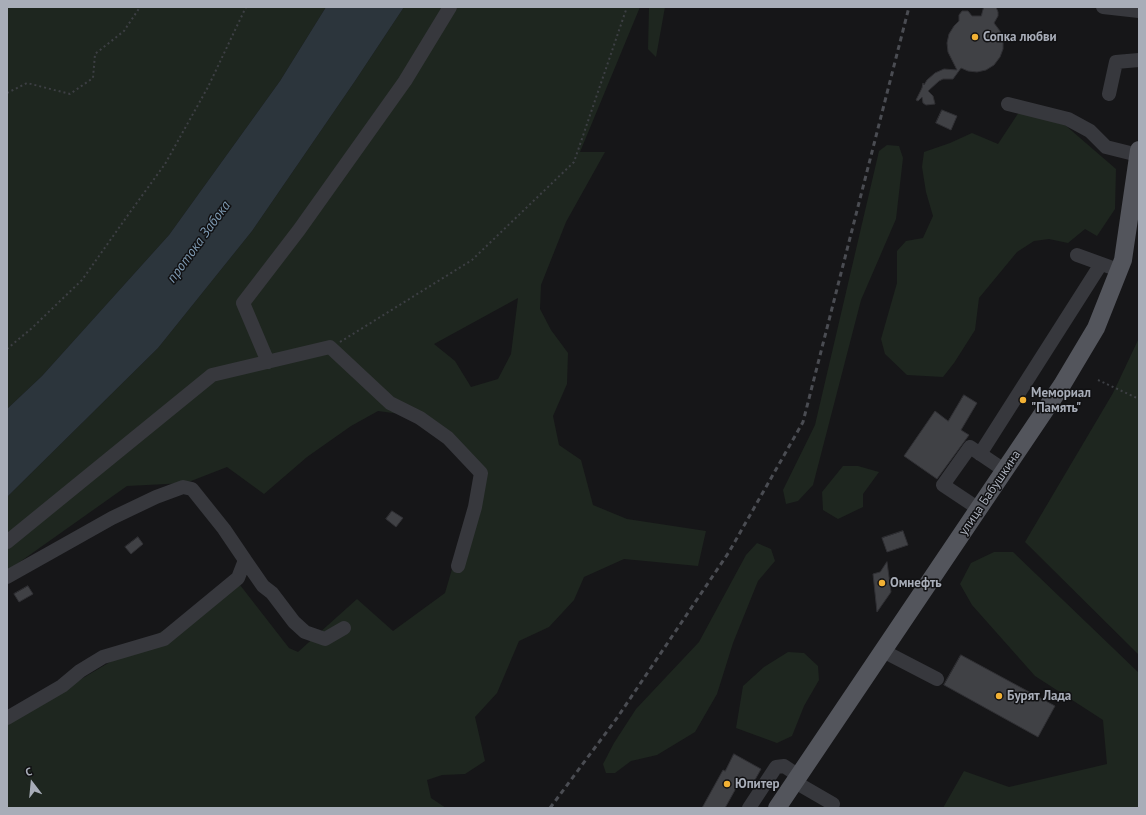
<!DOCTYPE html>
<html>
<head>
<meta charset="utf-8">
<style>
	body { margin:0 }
	#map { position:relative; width:1146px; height:815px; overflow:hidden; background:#161618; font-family:"PT Sans",sans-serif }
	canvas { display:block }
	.frame { position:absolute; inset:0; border:8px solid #a8adb8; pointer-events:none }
	.north { position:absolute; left:12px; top:763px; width:40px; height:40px; -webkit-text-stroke:3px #111113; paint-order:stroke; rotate:344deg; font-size:11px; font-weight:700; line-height:16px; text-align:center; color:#a8adb8 }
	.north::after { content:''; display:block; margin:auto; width:14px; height:18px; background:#a8adb8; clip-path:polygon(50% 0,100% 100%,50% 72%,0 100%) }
</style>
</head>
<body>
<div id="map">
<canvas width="1146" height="815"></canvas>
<div class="frame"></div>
<div class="north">С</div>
</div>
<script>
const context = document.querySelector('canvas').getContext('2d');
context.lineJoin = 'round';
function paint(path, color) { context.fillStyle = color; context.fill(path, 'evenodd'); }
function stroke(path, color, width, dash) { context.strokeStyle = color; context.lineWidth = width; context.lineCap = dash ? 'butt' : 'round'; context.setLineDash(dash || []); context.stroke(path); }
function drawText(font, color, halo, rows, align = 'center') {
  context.font = font + ' "PT Sans",sans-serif'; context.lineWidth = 3; context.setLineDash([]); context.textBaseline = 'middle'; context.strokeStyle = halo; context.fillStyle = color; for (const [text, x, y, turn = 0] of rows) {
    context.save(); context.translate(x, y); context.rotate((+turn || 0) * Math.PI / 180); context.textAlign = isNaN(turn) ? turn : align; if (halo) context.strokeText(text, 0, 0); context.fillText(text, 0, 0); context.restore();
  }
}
paint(new Path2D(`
	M7,7H326L280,81L169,235L42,376L7,409Z
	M404,7H640L580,152H605L566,222L541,285L540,309L551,330L568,353L567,384L553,416L559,445L581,460L593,505L627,519L706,531L698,566L624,559L584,577L574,600L549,627L519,641L497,693L475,717L485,761L465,774L442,775L427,780L431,798L446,808H7V723L240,585L289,648L298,652L357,599L393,631L445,593L479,477L431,427L400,414L378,411L351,426L307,457L264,494L227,467L186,483L127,486L7,571V497L158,348L252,231L355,81ZM518,298L511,354L498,379L471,387L455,361L434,344Z
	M649,7H665L656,57L648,49Z
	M1019,112L1065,125L1116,169L1115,209L1097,236L1085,229L1068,243L1049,239L1034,241L1017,252L979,298L975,330L954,363L943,377L907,375L885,354L881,339L897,283V251L906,241L923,238L933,216L926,192L922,167L924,152L950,143L972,133L998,144Z
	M887,145L899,146L903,158L896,219L861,300L813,485L798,501L786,504L783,490L815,425L879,151Z
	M1139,338V655L1025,542L1113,393Z
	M843,466H858L879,472L863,494V507L838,519L823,510L822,492Z
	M757,543L771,549L775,561L758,581L733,643L717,694L695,732L657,755L631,761L615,773H606L603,764L614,743L636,709L699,642L746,555Z
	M994,552H1013L1139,673V808H943L964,771L1009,787L1107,764L1103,720L1035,676L972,605L960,584L971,563Z
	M788,652L804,653L818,666L819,680L804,706L792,736L777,743L736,728L743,686L764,667Z`), '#1e261f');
paint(new Path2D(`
	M326,7H404L355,81L252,231L158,348L7,497V409L42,376L169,235L280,81Z`), '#2c353c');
const building = new Path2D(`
	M984,7H996L998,12V16L994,23L1000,31L1003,40V49L1000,57L994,65L986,70L977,72L968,71L961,68L953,79H943L939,81L928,91L933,96L935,104L926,105L923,103L922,97L918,101L916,100L922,88L923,83L924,85L927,80L935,73L944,69L957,70L948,52L947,43L949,34L954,26L959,21V15L962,11H968L972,16H981Z
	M942,110L957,116L951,130L936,123Z
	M964,395L977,403L961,430L969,435L937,479L904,456L935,411L948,421Z
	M392,511L403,518L396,527L386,519Z
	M903,531L908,545L887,552L882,538Z
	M138,537L143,544L131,554L125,547Z
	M887,562L891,592L877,612L873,574L880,572Z
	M28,586L33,594L19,602L14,594Z
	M961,655L1055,706L1038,737L944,685Z
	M734,754L761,769L751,787L740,781L725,808H702L723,770L725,771Z`);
paint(building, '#404145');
stroke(building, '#303034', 1);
stroke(new Path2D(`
	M7,93L27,83L70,94L93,78L95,54L124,31L140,7
	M340,342L472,260L574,162L627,7
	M7,349L32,328L82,280L128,215L165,164L208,87L246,7
	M1098,380L1139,399`), '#3d3f44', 2, [2, 3]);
stroke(new Path2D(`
	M1103,7L1139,11
	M1109,94L1116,62L1139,60
	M1008,104L1068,119L1090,131L1106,147L1138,155
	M1077,255L1110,267
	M268,362L243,303L299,230L405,81L450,7
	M980,454L1101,264
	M979,509L943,485L970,447L1004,470
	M7,542L212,375L330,347L390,403L420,418L448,438L481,473L475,507L458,566
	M245,560L263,586L272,593L294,622L305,632L325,639L344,628
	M7,577L112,518L156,497L183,487L192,489L224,529L245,560L238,578L164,639L103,657L80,671L62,686L7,718
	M883,651L937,679
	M795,782L833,804
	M749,808L776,767L784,766L799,776`), '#37383d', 14);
stroke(new Path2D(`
	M777,808L1062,385L1096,328L1123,260L1139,150`), '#53555c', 18);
stroke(new Path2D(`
	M550,808L617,718L729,552L803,422L909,7`), '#4a4c52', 3, [5, 4]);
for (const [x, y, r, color] of [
	[975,37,4,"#f2b134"],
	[1023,400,4,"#f2b134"],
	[882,583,4,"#f2b134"],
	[999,696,4,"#f2b134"],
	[727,784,4,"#f2b134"]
]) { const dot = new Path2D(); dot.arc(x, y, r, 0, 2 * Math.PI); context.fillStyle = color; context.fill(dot); stroke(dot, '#111113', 1.5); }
drawText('bold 13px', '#a8adb8', '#111113', [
	["Сопка любви",983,37],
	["Мемориал",1031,393],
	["\"Память\"",1031,408],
	["Омнефть",890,583],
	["Бурят Лада",1007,696],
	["Юпитер",735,784]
], 'left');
drawText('13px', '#a8adb8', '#111113', [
	["улица Бабушкина",990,493,-56]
]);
drawText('italic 14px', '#7f9bb3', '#111113', [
	["протока Забока",199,242,-54]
]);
</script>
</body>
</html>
